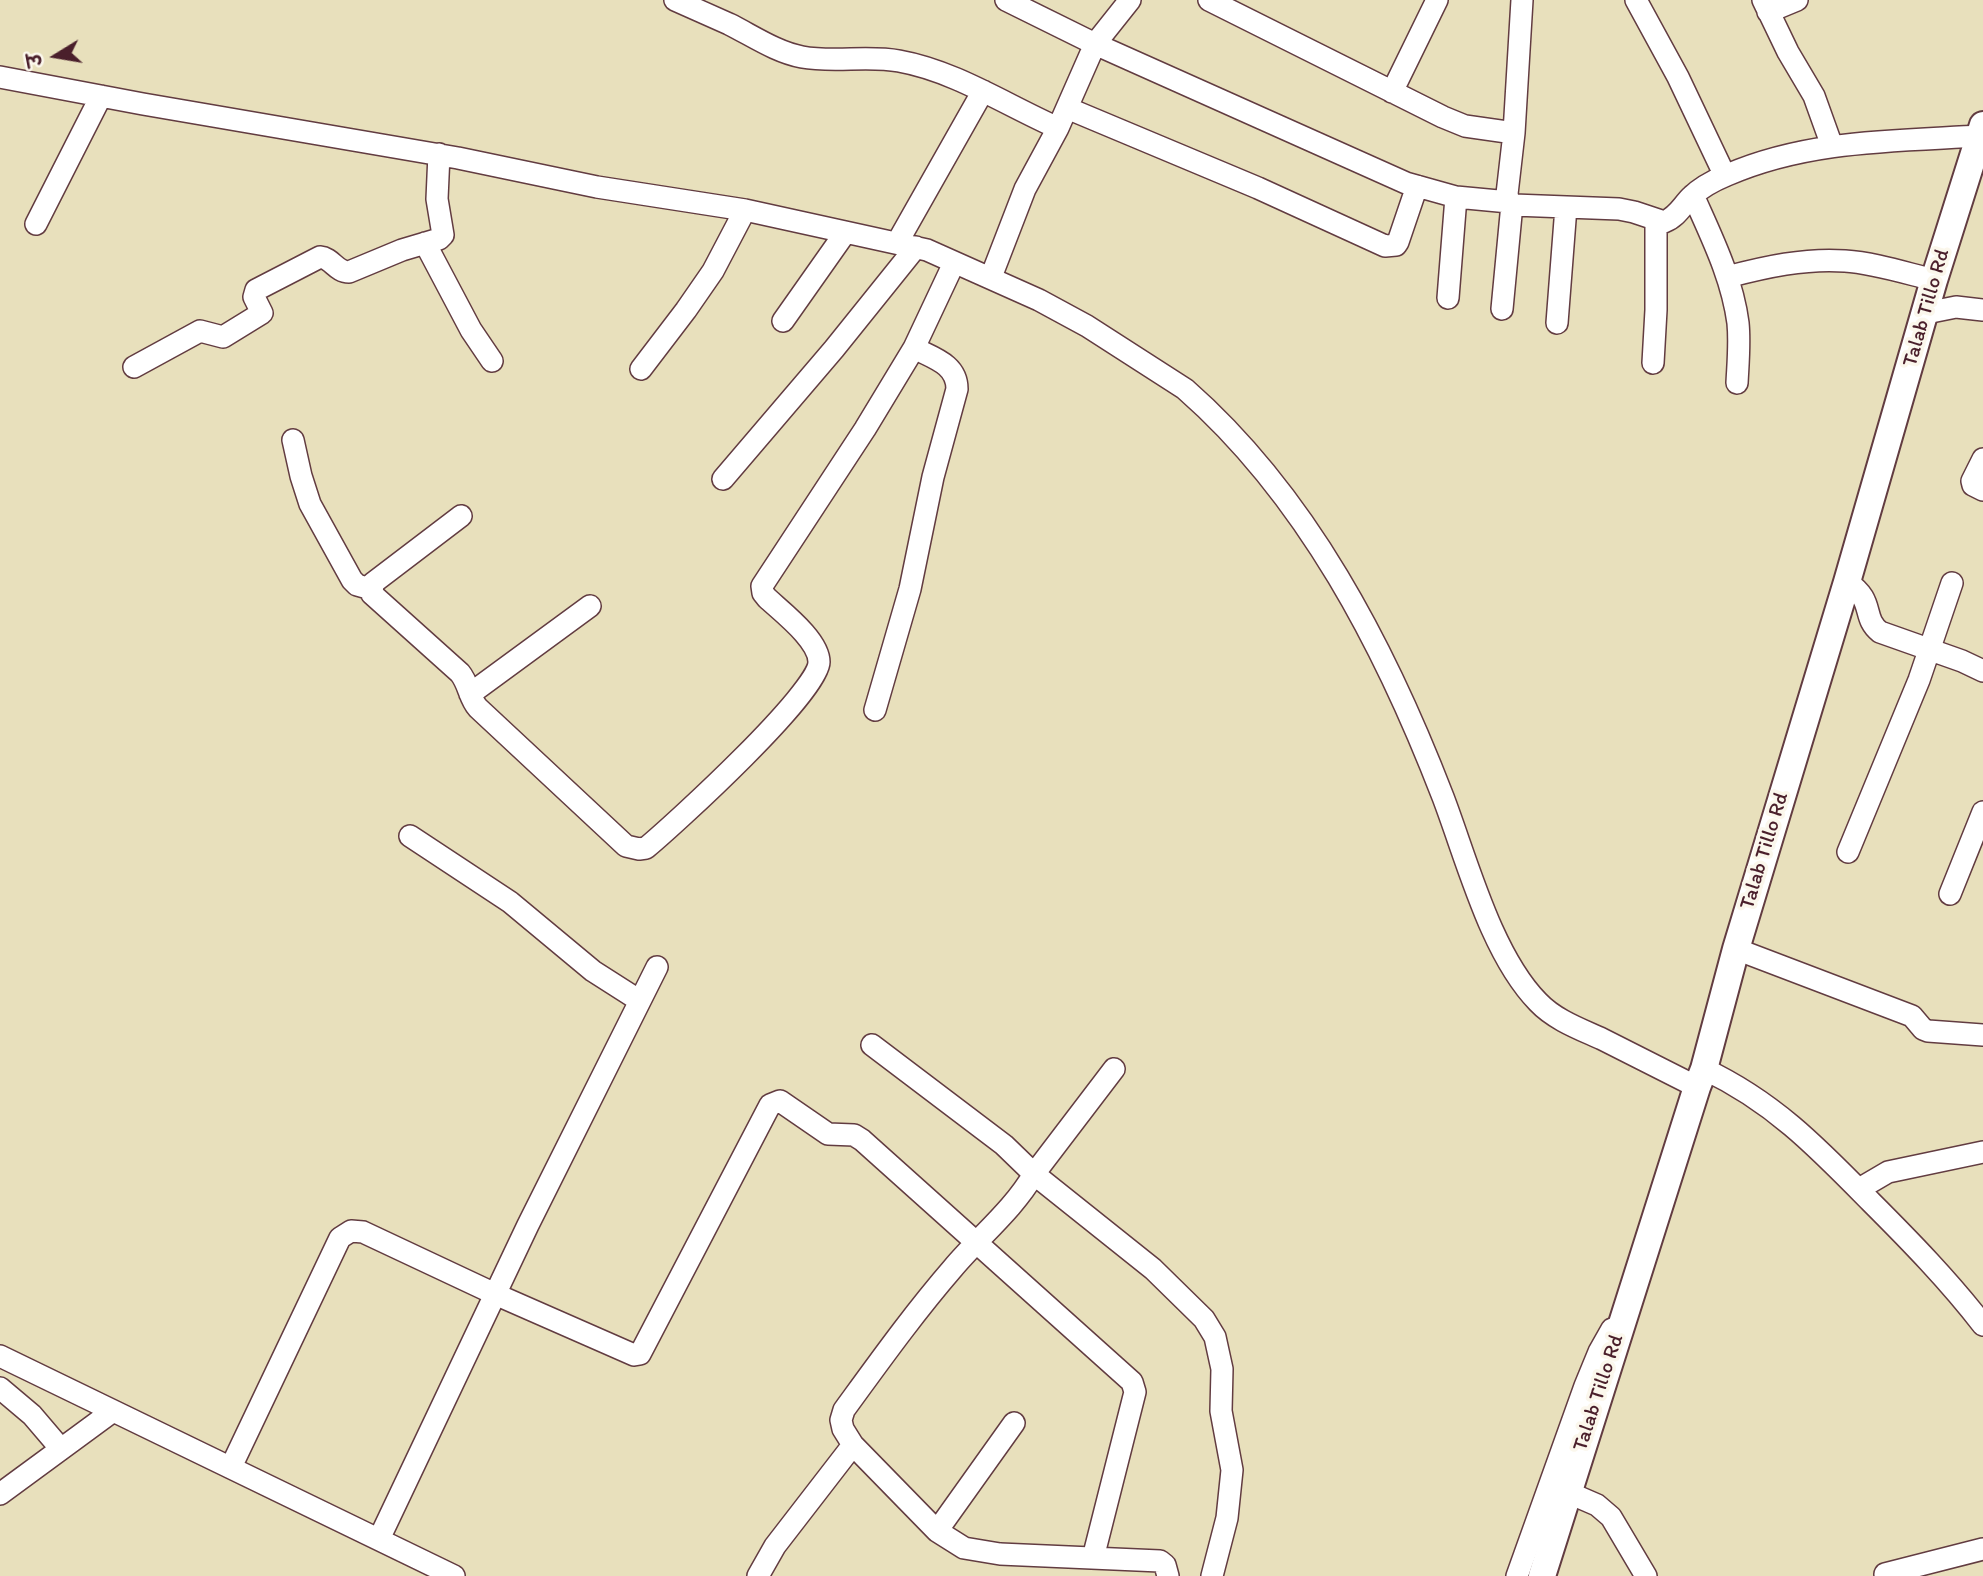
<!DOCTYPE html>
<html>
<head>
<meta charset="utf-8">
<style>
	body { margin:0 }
	#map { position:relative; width:1983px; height:1576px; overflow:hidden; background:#e8e0bc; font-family:Itim,"Playpen Sans Deva",sans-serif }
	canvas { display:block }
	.north { position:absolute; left:21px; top:21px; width:70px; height:70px; -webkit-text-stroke:5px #fbf7ec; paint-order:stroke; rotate:259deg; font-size:19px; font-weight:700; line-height:28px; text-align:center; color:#4a1f2b }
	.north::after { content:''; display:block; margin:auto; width:24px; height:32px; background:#4a1f2b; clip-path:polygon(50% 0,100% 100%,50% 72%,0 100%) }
</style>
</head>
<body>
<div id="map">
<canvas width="1983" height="1576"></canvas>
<div class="north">उ</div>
</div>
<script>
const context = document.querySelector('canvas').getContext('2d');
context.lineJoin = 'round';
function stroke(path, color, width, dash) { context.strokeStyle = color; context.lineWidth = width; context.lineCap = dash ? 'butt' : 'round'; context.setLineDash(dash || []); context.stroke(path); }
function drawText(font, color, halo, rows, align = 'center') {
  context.font = font + ' Itim,sans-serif'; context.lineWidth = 7; context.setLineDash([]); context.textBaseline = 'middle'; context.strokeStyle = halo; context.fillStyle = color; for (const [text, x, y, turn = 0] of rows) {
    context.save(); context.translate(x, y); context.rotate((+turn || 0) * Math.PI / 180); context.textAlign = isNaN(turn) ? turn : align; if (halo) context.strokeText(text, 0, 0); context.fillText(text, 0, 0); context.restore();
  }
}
const minor = new Path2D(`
	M675,0C693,8 711,16 729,24C753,36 776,52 802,57C834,63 867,55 899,61C955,71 1006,105 1058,128L1095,44L1130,0
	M1006,0L1095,44L1406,183L1456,197L1509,202
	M1209,0L1443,117L1465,126L1514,133L1507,194L1509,202L1514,205L1619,209L1634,212L1664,222C1677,217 1682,206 1691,197C1701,187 1715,180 1727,175C1807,140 1894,141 1980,136
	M1636,0L1678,77L1725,176
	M1763,0L1788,52L1814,96L1832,146
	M1768,12L1797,0
	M0,77L143,104L458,158L597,187L745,210L927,250L1039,300L1087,326L1185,389C1307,496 1385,647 1443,797C1467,860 1491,954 1538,1002C1555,1020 1580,1029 1602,1039C1634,1055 1665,1071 1697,1087
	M1392,92L1437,0
	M1067,108L1258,188L1385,246L1396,245L1398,242L1417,186
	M1514,133L1522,0
	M1693,195C1711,236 1732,277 1738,323C1740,343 1738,363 1737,383
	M36,224L101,96
	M425,243L471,330L492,361
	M897,243L983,91
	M991,277L1025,189L1058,128
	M1727,277C1765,267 1805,258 1845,261C1875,263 1905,273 1934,280
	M1448,298L1456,197
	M1502,309L1512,204
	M1926,313L1956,307L1983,310
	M783,321L845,233
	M1557,323L1566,207
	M1653,363L1656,310V221
	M134,367L200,331L223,337L262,313L254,297L256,290L320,257C332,258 336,272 349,272L402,250L439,239L443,235L437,199L439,154
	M641,369L686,310L713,271L745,210
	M293,440L301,476L310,504L352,580L357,585L371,589
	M1983,459L1972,481L1973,485L1983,490
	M723,479L834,349L916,247
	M461,516L373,583L372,594L460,673C469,684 469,698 478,708L626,846L639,849L646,848C675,824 819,692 819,662C819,640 782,612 767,598L763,593L762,586L865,429L914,348L954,263
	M1847,582C1876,601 1861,617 1880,632L1962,661L1983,671
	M470,694L590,606
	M875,710L910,589L933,477L957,389C957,364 933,358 914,348
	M410,836L510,902L593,971L640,1001
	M1848,852L1919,680L1952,583
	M1950,894L1983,812
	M1736,949L1912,1016L1923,1029L1928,1031L1983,1035
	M872,1045L1004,1145L1034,1174L1153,1269L1204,1319L1215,1337L1222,1369L1221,1411L1232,1470L1227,1518L1212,1576
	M1114,1069L1034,1174C1013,1210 980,1236 953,1268C914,1313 879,1362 844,1410L841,1420L843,1429L853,1445L937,1531L964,1548L1000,1554L1160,1561L1165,1565L1168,1576
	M1704,1069C1774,1102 1818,1148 1871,1202C1910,1241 1949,1281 1983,1325
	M1859,1189L1888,1172L1983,1152
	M0,1356L454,1576
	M0,1388L32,1415L61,1449
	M231,1467L340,1238L351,1231L363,1232L495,1294L634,1355L640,1354L770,1105L780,1101L828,1134L854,1135L862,1140L1132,1382L1135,1392L1093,1558
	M1567,1492L1597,1505L1611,1517L1646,1576
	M0,1494L113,1411
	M937,1531L1014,1423
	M379,1539L528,1225L657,967
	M1885,1574L1983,1549
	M758,1576L775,1546L853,1445
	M1517,1576L1585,1386L1599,1352L1612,1329`);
const major = new Path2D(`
	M1542,1576L1697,1087L1704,1069L1736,949L1847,582L1934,280L1983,125`);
stroke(minor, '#623c41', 24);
stroke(major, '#623c41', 30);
stroke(minor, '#fff', 21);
stroke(major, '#fff', 26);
drawText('21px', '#4a1f2b', '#fbf7ec', [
	["Talab Tillo Rd",1927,308,-74],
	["Talab Tillo Rd",1765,851,-73],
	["Talab Tillo Rd",1599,1393,-72]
]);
</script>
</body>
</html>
